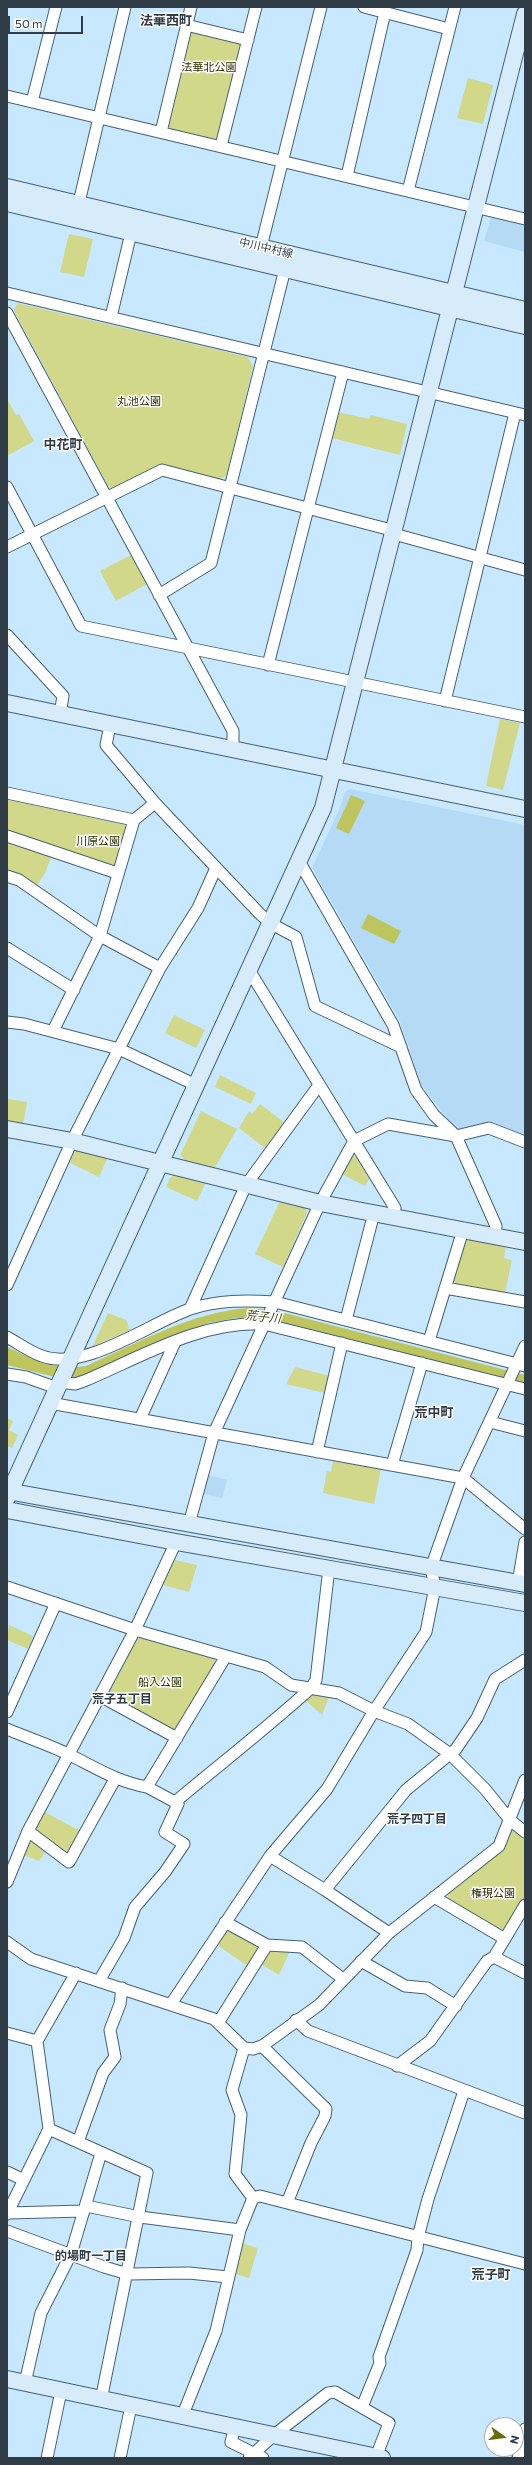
<!DOCTYPE html>
<html>
<head>
<meta charset="utf-8">
<style>
	body { margin:0 }
	#map { position:relative; width:532px; height:2465px; overflow:hidden; background:#c7e8ff; font-family:Commissioner,sans-serif }
	canvas { display:block }
	.frame { position:absolute; inset:0; border:8px solid #303d46; pointer-events:none }
	.north { position:absolute; left:484px; top:2417px; width:40px; height:40px; box-sizing:border-box; background:#fff; border:1px solid #acb1b5; border-radius:50%; rotate:104deg; font-size:11px; font-weight:700; line-height:16px; text-align:center; color:#303d46 }
	.north::after { content:''; display:block; margin:auto; width:14px; height:18px; background:#676b0d; clip-path:polygon(50% 0,100% 100%,50% 72%,0 100%) }
	.scale { position:absolute; left:8px; top:16px; width:75px; height:18px; box-sizing:border-box; border:2px solid #303d46; border-top:0; padding-left:5px; font-size:12px; line-height:14px; white-space:nowrap; color:#303d46; -webkit-text-stroke:3px #fff; paint-order:stroke }
</style>
</head>
<body>
<div id="map">
<canvas width="532" height="2465"></canvas>
<div class="frame"></div>
<div class="north">N</div>
<div class="scale">50 m</div>
</div>
<script>
const context = document.querySelector('canvas').getContext('2d');
context.lineJoin = 'round';
function paint(path, color) { context.fillStyle = color; context.fill(path, 'evenodd'); }
function stroke(path, color, width, dash) { context.strokeStyle = color; context.lineWidth = width; context.lineCap = dash ? 'butt' : 'round'; context.setLineDash(dash || []); context.stroke(path); }
function drawText(font, color, halo, rows, align = 'center') {
  context.font = font + ' Commissioner,"Noto Sans JP",sans-serif'; context.lineWidth = 3; context.setLineDash([]); context.textBaseline = 'middle'; context.strokeStyle = halo; context.fillStyle = color; for (const [text, x, y, turn = 0] of rows) {
    context.save(); context.translate(x, y); context.rotate((+turn || 0) * Math.PI / 180); context.textAlign = isNaN(turn) ? turn : align; if (halo) context.strokeText(text, 0, 0); context.fillText(text, 0, 0); context.restore();
  }
}
paint(new Path2D(`
	M493,217L525,225V252L484,241L490,220Z
	M350,789L525,825V1135L490,1122L457,1130L422,1086L399,1019L312,868L339,810L345,792Z
	M208,1475L227,1480L222,1498L203,1494Z`), '#b4daf5');
paint(new Path2D(`
	M194,30L239,41L243,48L220,138L216,140L170,129L167,123L189,33Z
	M468,78L493,85L483,124L457,118Z
	M69,234L93,239L84,277L60,272Z
	M17,303L248,357L253,366L227,475L219,480L163,465L113,488L108,486L14,311Z
	M7,399L16,415L19,414L34,441L7,456Z
	M338,412L369,419L371,415L407,424L400,455L332,438Z
	M131,555L147,584L116,601L100,571Z
	M500,719L520,723L503,790L486,786Z
	M7,799L124,824L127,828L115,865L110,868L7,832Z
	M7,839L52,855L45,873L36,887L7,872Z
	M174,1015L205,1030L196,1048L165,1033Z
	M220,1075L256,1093L251,1104L215,1087Z
	M7,1099L27,1102L23,1125L7,1122Z
	M260,1104L285,1123L266,1149L239,1128L249,1111L252,1114Z
	M201,1111L237,1129L214,1169L187,1162L180,1155Z
	M80,1150L108,1157L99,1177L70,1163L74,1152Z
	M358,1155L371,1176L365,1186L342,1174L351,1158Z
	M176,1174L206,1182L197,1201L166,1187L170,1178Z
	M280,1201L306,1208L307,1213L283,1267L255,1254Z
	M470,1239L506,1246L504,1258L512,1260L505,1293L457,1285L453,1280L464,1242Z
	M108,1313L126,1320L130,1330L92,1347Z
	M295,1367L330,1376L325,1393L286,1384Z
	M7,1418L13,1421L9,1430L18,1435L12,1448L7,1446Z
	M333,1461L381,1469L374,1504L323,1493L327,1471L331,1472Z
	M175,1560L197,1565L189,1592L163,1585Z
	M9,1625L33,1636L28,1649L7,1640Z
	M141,1637L213,1658L217,1665L179,1728L169,1730L107,1694L136,1639Z
	M318,1692L330,1695L322,1715L304,1699L308,1695Z
	M43,1811L82,1832L68,1858L36,1834L34,1828Z
	M515,1830L525,1837V1897L506,1928L497,1931L448,1902V1892L510,1832Z
	M33,1839L47,1850L39,1861L21,1854L29,1840Z
	M225,1931H232L258,1946L259,1950L249,1967L217,1945Z
	M273,1949L290,1951L279,1975L259,1963L266,1953Z
	M242,2243L258,2248L249,2278L233,2273Z`), '#d1d88a');
paint(new Path2D(`
	M351,795L365,801L349,834L336,828Z
	M368,914L401,931L394,944L361,928Z
	M249,1308L273,1310L525,1375V1383L267,1319L235,1318L208,1323L85,1376L67,1380L7,1365V1347C33,1359 56,1370 86,1366C138,1343 191,1312 249,1308Z`), '#bec55d');
const street = new Path2D(`
	M364,7L449,29
	M186,25L248,40
	M7,96L525,219
	M32,102L56,7
	M161,132L191,7
	M221,146L256,7
	M347,176L385,12
	M408,191L455,7
	M77,211L125,7
	M261,247L321,7
	M7,293L525,415
	M7,313L233,731V750
	M111,317L131,233
	M7,487L81,626L525,717
	M394,534L525,570
	M7,547L162,470L395,531
	M159,595L211,563L285,269
	M7,635L63,696L60,714
	M268,665L343,372
	M445,701L515,413
	M110,725L106,745L155,803L259,913L270,923L296,937L315,1006L401,1047
	M7,793L134,820
	M7,836L117,873
	M299,861L393,1025L416,1090L434,1115L456,1136L496,1226L495,1236
	M7,876L19,880L100,936L160,968
	M7,948L74,990
	M249,970L395,1208L394,1217
	M7,1022L24,1024L119,1049L196,1085
	M53,1031L100,936L134,820L155,803
	M7,1285L72,1141L160,968L198,908L216,868
	M445,1288L525,1302
	M190,1309L246,1185L319,1085
	M346,1320L374,1213
	M7,1337C18,1343 30,1352 42,1356C84,1372 150,1323 190,1309C218,1300 246,1300 275,1302L525,1366
	M429,1341L463,1230
	M7,1374L26,1377L57,1388
	M60,1382L75,1384L84,1381C141,1357 200,1321 264,1324L525,1389
	M50,1403L463,1478L525,1529
	M140,1419L175,1342
	M490,1422L525,1431
	M317,1452L342,1343
	M392,1465L422,1363
	M189,1524L214,1433L320,1203L354,1141L388,1124L456,1136L489,1128L525,1142
	M518,1583L525,1542
	M7,1587L135,1630L265,1667L291,1685L339,1693L374,1711L408,1724L450,1754L485,1789L510,1820L525,1832
	M100,1696L177,1738
	M7,1712L56,1603
	M7,1729C28,1738 50,1745 70,1755C96,1768 118,1782 147,1787L226,1656
	M147,1787L175,1802
	M28,1831L69,1862L115,1779
	M270,1856L325,1890L389,1933
	M7,1882L28,1831L135,1630L176,1542
	M325,1890L406,1790L456,1749L477,1718L495,1679L525,1660
	M434,1897L505,1939
	M225,1922L267,1945L302,1947L343,1979
	M7,1942L31,1959L214,2019L244,2048L253,2049L262,2046L326,2109L325,2116L311,2143L287,2203
	M494,1957L525,1973
	M361,1961L405,1986L427,1988L456,2006
	M99,1981L124,1938L135,1907L165,1872L184,1844L165,1832L178,1804L175,1802C220,1764 267,1728 311,1688L316,1680L329,1568
	M171,2004L270,1856L327,1789L374,1711L426,1632L435,1587L431,1568L463,1478L525,1346
	M296,2020L308,2031L525,2113
	M218,2023L267,1945
	M7,2033L37,2041
	M262,2046L319,2005L389,1933L499,1846L525,1780
	M244,2048L232,2090L241,2115L235,2174L253,2198
	M397,2066L430,2041L487,1961L494,1957L525,1905
	M49,2129L147,2173L101,2400
	M78,2142L103,2073L115,2057L110,2030L120,2004L122,1988
	M7,2172L24,2180
	M86,2206L140,2217L240,2230
	M8,2213L84,2211
	M7,2214L49,2129L37,2041L76,1973
	M7,2231L104,2267L128,2274L189,2273L228,2277
	M25,2383L41,2313L71,2254L101,2153
	M362,2407L380,2363L379,2357L417,2250L418,2237L428,2199L464,2091
	M182,2417L216,2331L240,2230L253,2198L260,2196L525,2264
	M235,2427L231,2442L263,2458
	M47,2458L61,2391
	M120,2458L131,2406
	M249,2458L274,2435L328,2393L335,2392L389,2423L376,2457
	M518,2458L525,2429`);
const secondary = new Path2D(`
	M7,187L525,310
	M7,203L525,326
	M7,703L525,809
	M7,1129L72,1141L320,1203L525,1242
	M7,1491L525,1584
	M7,1498L323,808L525,14
	M7,1510L176,1542L525,1603
	M7,2379L382,2458`);
stroke(street, '#456275', 13);
stroke(secondary, '#456275', 18);
stroke(street, '#fff', 11);
stroke(secondary, '#d7ecfa', 16);
drawText('11px', '#2d2f01', '#fff', [
	["法華北公園",209,67],
	["丸池公園",139,401],
	["川原公園",98,841],
	["船入公園",160,1682],
	["権現公園",493,1893]
]);
drawText('11px', '#303d46', '#fff', [
	["中川中村線",266,248,13]
]);
drawText('italic 12px', '#404317', '#fff', [
	["荒子川",263,1317,6]
]);
drawText('bold 12px', '#303d46', '#fff', [
	["荒子五丁目",122,1699],
	["荒子四丁目",417,1819],
	["的場町一丁目",91,2256]
]);
drawText('bold 13px', '#303d46', '#fff', [
	["法華西町",166,21],
	["中花町",63,445],
	["荒中町",434,1413],
	["荒子町",491,2275]
]);
</script>
</body>
</html>
